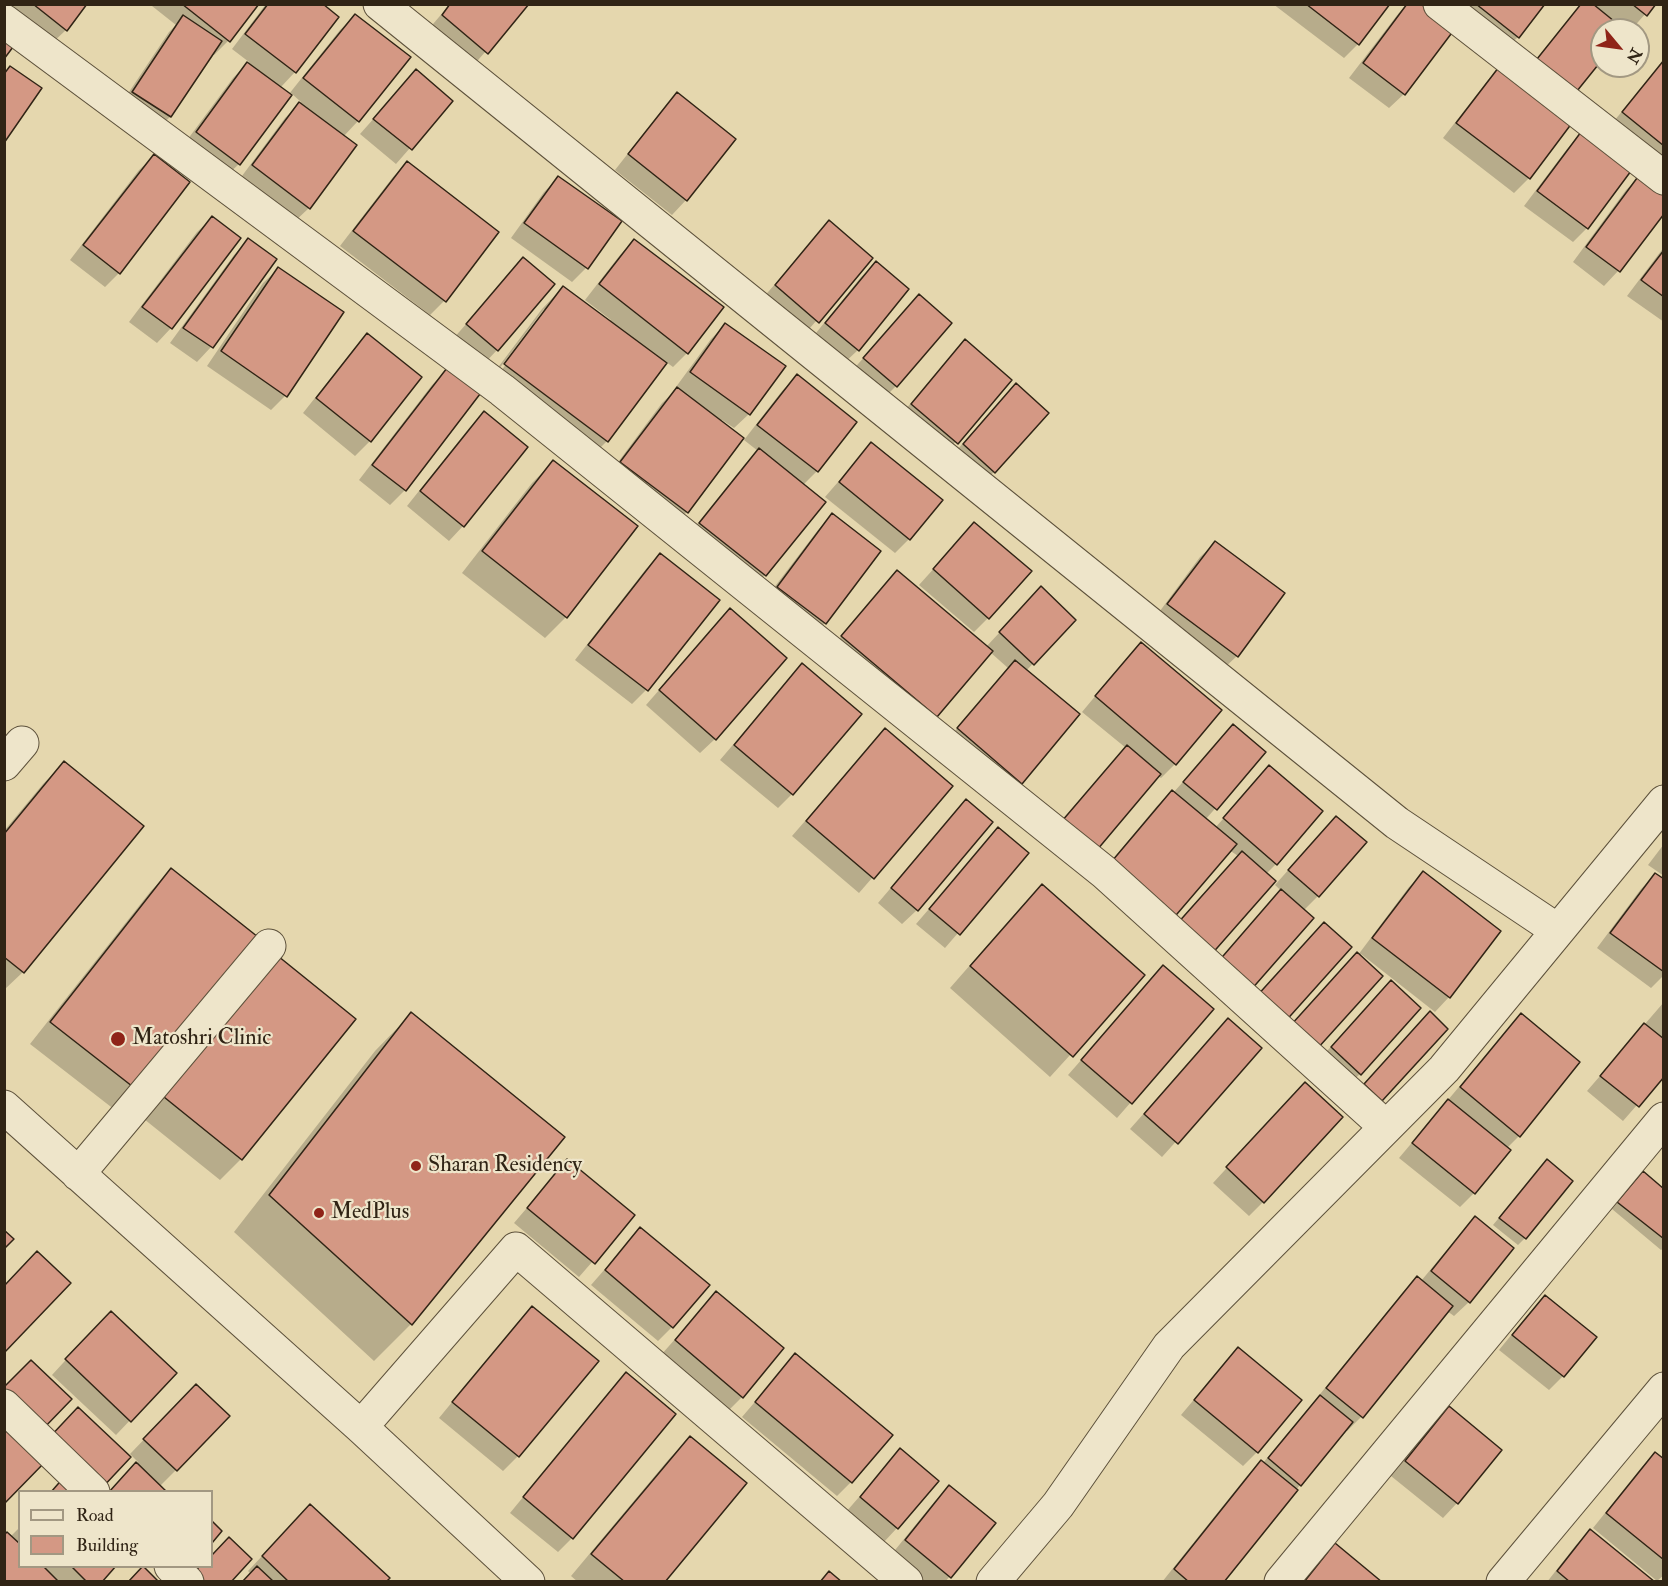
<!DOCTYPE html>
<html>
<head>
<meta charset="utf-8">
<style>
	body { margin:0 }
	#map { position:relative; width:1668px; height:1586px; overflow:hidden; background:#e5d7ae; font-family:"IM FELL Double Pica",serif }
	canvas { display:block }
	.frame { position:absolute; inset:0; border:6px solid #302415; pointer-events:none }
	.legend { position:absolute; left:18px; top:1490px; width:195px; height:78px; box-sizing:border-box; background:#eee5ca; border:2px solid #a29882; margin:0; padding:8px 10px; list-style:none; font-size:18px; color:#302415 }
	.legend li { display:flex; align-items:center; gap:12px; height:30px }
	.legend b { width:30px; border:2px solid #a29882 }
	.north { position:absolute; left:1590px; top:18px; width:60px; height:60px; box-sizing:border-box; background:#eee5ca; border:2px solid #a29882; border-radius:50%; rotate:119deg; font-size:16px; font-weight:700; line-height:24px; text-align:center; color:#302415 }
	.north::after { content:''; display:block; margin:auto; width:21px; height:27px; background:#8f2418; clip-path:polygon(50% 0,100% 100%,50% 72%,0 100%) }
</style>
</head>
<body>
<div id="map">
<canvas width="1668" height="1586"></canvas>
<div class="frame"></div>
<ul class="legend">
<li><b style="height:8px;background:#eee5ca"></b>Road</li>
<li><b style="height:16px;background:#d49884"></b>Building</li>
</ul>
<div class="north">N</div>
</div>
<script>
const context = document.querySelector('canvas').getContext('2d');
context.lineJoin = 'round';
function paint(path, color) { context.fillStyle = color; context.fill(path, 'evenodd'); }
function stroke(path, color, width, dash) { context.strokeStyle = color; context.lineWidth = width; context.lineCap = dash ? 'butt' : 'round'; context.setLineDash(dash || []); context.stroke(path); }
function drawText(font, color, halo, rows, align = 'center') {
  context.font = font + ' "IM FELL Double Pica",serif'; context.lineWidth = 4.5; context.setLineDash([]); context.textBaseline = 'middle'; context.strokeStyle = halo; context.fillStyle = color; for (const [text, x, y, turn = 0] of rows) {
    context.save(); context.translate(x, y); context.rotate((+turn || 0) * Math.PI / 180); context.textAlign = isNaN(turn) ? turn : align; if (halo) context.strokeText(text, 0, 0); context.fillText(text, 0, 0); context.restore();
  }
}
paint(new Path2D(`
	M4,4H85L66,30L51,44L4,8Z
	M154,4H257L228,41L214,55L212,54L170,117L155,131L119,107L169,32L176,25L152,6Z
	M266,4H320L295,72L280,88L289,94L340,30L355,16L358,121L343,137L309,208L294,222L239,180L285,118L301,102L291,93L239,164L224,178L182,147L233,78L249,62L232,49Z
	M450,4H527L472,67L428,30Z
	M1273,4H1388L1358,44L1344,58Z
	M1407,4L1404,94L1389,108L1349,78L1398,14Z
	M1444,4H1543L1518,37L1503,51Z
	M1582,4H1654L1631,30H1602V57L1524,74Z
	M1664,61V172L1609,127Z
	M1502,65L1573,120L1529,178L1514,193L1443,138L1488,80Z
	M416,71L451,101L396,164L360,134Z
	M677,94L734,139L686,200L672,215L615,170L663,109Z
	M1581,134L1587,228L1573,242L1524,206L1567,149Z
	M154,156L119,273L105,287L70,260L139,170Z
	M407,163L497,232L444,301L430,315L340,246L393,177Z
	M1640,176L1664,211L1618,271L1604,286L1573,262L1626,190Z
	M558,178L586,268L572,282L511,238L544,192Z
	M212,218L239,238L171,328L157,343L129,322L197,232Z
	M830,222L871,258L803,336L761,300Z
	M248,240L275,259L211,347L197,362L170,343L234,255Z
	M634,241L687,353L673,367L666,362L607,441L586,462L484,386L542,309L563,287L609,322L611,320L585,300L620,255ZM544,309H548L501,371L499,369Z
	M1664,247V322L1627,296Z
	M523,259L497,350L483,365L453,339Z
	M876,263L858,350L843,364L812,338L861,277Z
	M278,269L285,396L271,410L207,366L263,283Z
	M919,296L896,386L882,400L850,373Z
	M725,325L783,366L749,414L734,428L722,420L720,422L687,512L672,526L607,477L662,403L678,388L676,387L711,339Z
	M367,335L420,377L370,441L355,456L303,413L353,350Z
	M965,341L1010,380L942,457L897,419Z
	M447,370L477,394L405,490L390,505L359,480L432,385Z
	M797,376L817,471L803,485L765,575L751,589L686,538L745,464L758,451L744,440L782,391Z
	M1002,399L994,472L979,486L949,459Z
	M484,413L526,447L463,526L449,541L407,506L470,427Z
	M871,444L909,539L895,553L825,497Z
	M553,462L566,617L545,638L462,573L532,483Z
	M832,515L825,623L811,637L763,602L818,530Z
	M974,524L988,618L974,632L919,585Z
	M1215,543L1237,656L1222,670L1154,619L1200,557Z
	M660,555L718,600L646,690L632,704L575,660L646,569Z
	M897,572L986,647L1027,603L1074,620L1026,671L1021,783L1007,797L944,744L1008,668L990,652L935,716L828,652Z
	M716,625L715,739L700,753L646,705Z
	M1127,658L1175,764L1161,778L1158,776L1049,836L1126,748L1082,712Z
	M788,680L792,794L778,808L720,760Z
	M1233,726L1264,753L1205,820L1215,828L1269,767L1276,864L1266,874L1229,850L1094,882L1157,806L1172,792L1173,793Z
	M871,745L951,787L859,893L792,836Z
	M64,763L23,972L4,990V831L43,784Z
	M952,816L917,910L902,924L878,903Z
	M998,829L1027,853L945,948L916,924Z
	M1322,832L1318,896L1303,911L1275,885Z
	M1664,844V876L1648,865Z
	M171,870L256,937L115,1110L30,1044L150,892Z
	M1424,873L1499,932L1449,997L1435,1012L1361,954L1359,956L1358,955L1409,887Z
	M1655,875L1664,881V975L1651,988L1597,948L1641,889Z
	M1042,886L1143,975L1050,1077L950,988L1021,907Z
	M1163,967L1212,1010L1117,1118L1068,1075Z
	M252,975L241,1159L220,1180L139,1115Z
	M1377,996L1360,1074L1345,1088L1317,1062Z
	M1664,1002V1074L1623,1121L1587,1091Z
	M411,1014L562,1137L411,1324L374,1361L234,1232L375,1051Z
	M1521,1015L1519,1136L1507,1148L1474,1193L1460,1207L1399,1158L1507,1030Z
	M1214,1034L1260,1048L1162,1157L1130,1129Z
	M1290,1099L1263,1202L1249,1216L1213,1183Z
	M567,1161L633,1215L579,1277L514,1223Z
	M1540,1168L1525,1238L1518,1245L1493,1225Z
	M1636,1180L1664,1191V1248L1661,1250L1612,1209Z
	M1475,1218L1512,1248L1469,1302L1454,1316L1447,1311L1361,1417L1347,1431L1345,1429L1222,1582H1162L1247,1476L1261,1462L1263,1463L1312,1404L1403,1292L1417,1278L1421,1281L1461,1233Z
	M640,1229L672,1327L658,1341L591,1285Z
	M716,1293L742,1397L728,1411L661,1355Z
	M1545,1297L1563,1376L1549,1390L1499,1350L1531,1311Z
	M532,1308L597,1361L518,1456L503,1471L439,1418L518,1322Z
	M96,1327L175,1373L116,1435L52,1375Z
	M1238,1349L1257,1452L1243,1466L1181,1415L1224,1364Z
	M795,1355L851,1482L837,1496L742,1417Z
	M626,1374L572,1538L558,1552L510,1513L612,1389Z
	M182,1400L176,1470L160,1486L122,1478L138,1462L130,1454Z
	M1449,1408L1500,1450L1457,1503L1443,1518L1391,1476L1435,1422Z
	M690,1438L663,1582H578L571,1576L669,1459Z
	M900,1450L897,1528L883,1543L846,1512Z
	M1655,1454L1661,1458L1664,1455V1575L1657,1581L1593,1528L1641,1468Z
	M950,1487L994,1523L945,1582H923L891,1555L935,1501Z
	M296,1520L384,1582H243L251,1574L248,1571Z
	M20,1527V1566H114L100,1582H4L10,1537Z
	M1591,1531L1653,1582H1547L1576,1545Z
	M1335,1545L1380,1582H1303Z`), '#0003');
const building = new Path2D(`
	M33,4H87L67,31Z
	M182,4H259L230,42Z
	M268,4H323L339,17L296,73L245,34Z
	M450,4H529L488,54L442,15Z
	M1306,4H1390L1359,45Z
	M1407,4H1421L1454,30L1405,95L1363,63Z
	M1476,4H1545L1519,38Z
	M1581,4H1593L1625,30H1602V60L1577,91L1537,59Z
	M1632,4H1656L1647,16Z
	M355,14L411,57L359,122L303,78Z
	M183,15L222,41L171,117L132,92Z
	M4,41L13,47L4,59Z
	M1664,60V146L1622,112Z
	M247,62L292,95L240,165L196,132Z
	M1502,63L1575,119L1530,179L1456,123Z
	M10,66L42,88L4,143V74Z
	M416,69L453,101L412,150L373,119Z
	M677,92L736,139L687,201L628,154Z
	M299,102L357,145L310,209L252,165Z
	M1581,132L1631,171L1588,229L1537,191Z
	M154,154L190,182L120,274L83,245Z
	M407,161L499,232L446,302L353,231Z
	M1640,174L1664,192V214L1620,272L1586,247Z
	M558,176L622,221L588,269L524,223Z
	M212,216L241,238L172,329L142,307Z
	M829,220L873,258L819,323L775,285Z
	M248,238L277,259L213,348L183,328Z
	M634,239L724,307L688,354L599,284Z
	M1664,250V297L1641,280Z
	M523,257L555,284L498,351L466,324Z
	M876,261L909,289L859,351L825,323Z
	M278,267L344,312L287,397L221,351Z
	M563,286L667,363L608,442L504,364Z
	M919,294L952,323L897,387L863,358Z
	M725,323L786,366L750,415L690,372Z
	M367,333L422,377L371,442L316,398Z
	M965,339L1012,380L958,444L911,404Z
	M447,368L480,394L406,491L372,465Z
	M797,374L857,422L818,472L757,425Z
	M1016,383L1049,413L995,473L963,444Z
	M677,387L744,438L688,513L620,462Z
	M484,411L528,447L464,527L420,491Z
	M871,442L943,500L910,540L839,482Z
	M759,448L826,502L766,576L699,523Z
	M553,460L638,526L567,618L482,551Z
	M832,513L881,551L826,624L777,587Z
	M974,522L1032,571L989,619L933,569Z
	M1215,541L1285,593L1238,657L1167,604Z
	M660,553L720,600L648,691L588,645Z
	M897,570L993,651L937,717L841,636Z
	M1041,586L1076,620L1034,665L999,632Z
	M730,608L787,658L716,740L659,690Z
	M1141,642L1222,710L1176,765L1095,696Z
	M1015,660L1080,714L1022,784L957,728Z
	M802,663L862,714L793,795L734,745Z
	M1233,724L1266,752L1217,810L1183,782Z
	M885,728L953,786L874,879L806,821Z
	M1127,745L1161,774L1097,850L1062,821Z
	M64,761L144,826L24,973L4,957V834Z
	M1269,765L1323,811L1277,865L1223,818Z
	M1172,790L1237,844L1171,921L1107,867Z
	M966,799L993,822L918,911L891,888Z
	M1336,816L1367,842L1319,897L1288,870Z
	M998,827L1029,853L960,935L929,909Z
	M1242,851L1276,881L1210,956L1176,925Z
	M171,868L258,937L137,1090L50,1022Z
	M1423,871L1501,931L1450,998L1372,938Z
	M1655,873L1664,879V972L1610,933Z
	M1042,884L1145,975L1073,1057L970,966Z
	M1281,889L1314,918L1250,991L1217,963Z
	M1324,922L1352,947L1283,1024L1255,998Z
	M273,952L356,1019L242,1160L159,1093Z
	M1357,952L1383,976L1317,1049L1291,1025Z
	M1163,965L1214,1009L1132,1104L1081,1060Z
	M1391,980L1421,1008L1361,1075L1331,1047Z
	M1430,1011L1448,1029L1382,1101L1364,1084Z
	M411,1012L565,1137L412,1325L269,1195Z
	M1521,1013L1580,1062L1520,1137L1460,1087Z
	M1228,1018L1262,1048L1178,1144L1144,1114Z
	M1644,1023L1664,1039V1077L1639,1107L1600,1076Z
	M1305,1082L1343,1117L1264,1203L1226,1167Z
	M1448,1099L1511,1150L1475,1194L1412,1143Z
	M567,1159L635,1215L595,1264L527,1208Z
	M1547,1159L1573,1181L1526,1239L1499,1218Z
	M1643,1171L1664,1189V1239L1617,1202Z
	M1475,1216L1514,1248L1470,1303L1431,1271Z
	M640,1227L710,1285L673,1328L605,1270Z
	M4,1230L14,1239L4,1249Z
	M37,1251L71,1283L4,1353V1286Z
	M1417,1276L1453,1306L1363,1418L1326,1388Z
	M716,1291L784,1348L743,1398L675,1340Z
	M1545,1295L1597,1337L1564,1377L1512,1335Z
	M532,1306L599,1361L519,1457L452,1402Z
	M111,1311L177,1373L131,1422L65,1359Z
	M1238,1347L1302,1400L1258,1453L1194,1400Z
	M795,1353L893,1435L852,1483L755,1402Z
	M31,1360L72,1399L41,1431L4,1396V1387Z
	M626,1372L676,1414L573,1539L523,1497Z
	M196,1384L230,1416L177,1471L143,1439Z
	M1320,1395L1353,1422L1301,1486L1268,1458Z
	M1449,1406L1502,1450L1458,1504L1405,1461Z
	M78,1407L131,1457L100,1490L47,1440Z
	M4,1422L45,1462L4,1504Z
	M690,1436L747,1483L665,1582H625L591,1554Z
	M900,1448L939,1481L898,1529L860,1497Z
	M1655,1452L1664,1459V1560L1606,1513Z
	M1261,1460L1298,1490L1224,1582H1189L1174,1569Z
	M136,1462L167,1492H109Z
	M65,1476L81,1492H51Z
	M949,1485L996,1523L951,1578L905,1540Z
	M310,1504L390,1578L386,1582H289L262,1556Z
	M212,1521L222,1531L212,1543Z
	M1590,1529L1655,1582H1570L1557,1571Z
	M7,1532L20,1544V1566H43L59,1582H4V1535Z
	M229,1537L252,1559L231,1582H195L190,1577L200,1566H212V1555Z
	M1335,1543L1382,1582H1304Z
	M71,1566H116L102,1582H87Z
	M143,1566L159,1582H128Z
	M257,1566L274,1582H242Z
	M829,1571L842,1582H820Z`);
paint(building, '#d49884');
stroke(building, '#302415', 1.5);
const minor = new Path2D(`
	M380,4L1397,823L1557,930
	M1440,4L1664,178
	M4,21L502,390L1104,872L1386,1127
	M4,764L22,743
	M4,1107L361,1427L528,1582
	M78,1174L269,946
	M4,1406L93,1492
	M361,1427L516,1249L906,1582
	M171,1566L187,1582
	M993,1582L1058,1505L1169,1346L1444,1069L1664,802
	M1281,1582L1664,1119
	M1503,1582L1664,1389`);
stroke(minor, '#5d513b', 35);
stroke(minor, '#eee5ca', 33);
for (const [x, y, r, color] of [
	[118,1039,8,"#8f2418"],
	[416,1166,6,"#8f2418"],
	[319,1213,6,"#8f2418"]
]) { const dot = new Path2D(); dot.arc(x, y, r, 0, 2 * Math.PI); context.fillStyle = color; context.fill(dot); stroke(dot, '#eee5ca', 2); }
drawText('22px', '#302415', '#eee5ca', [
	["Matoshri Clinic",132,1039],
	["Sharan Residency",428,1166],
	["MedPlus",331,1213]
], 'left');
</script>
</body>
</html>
